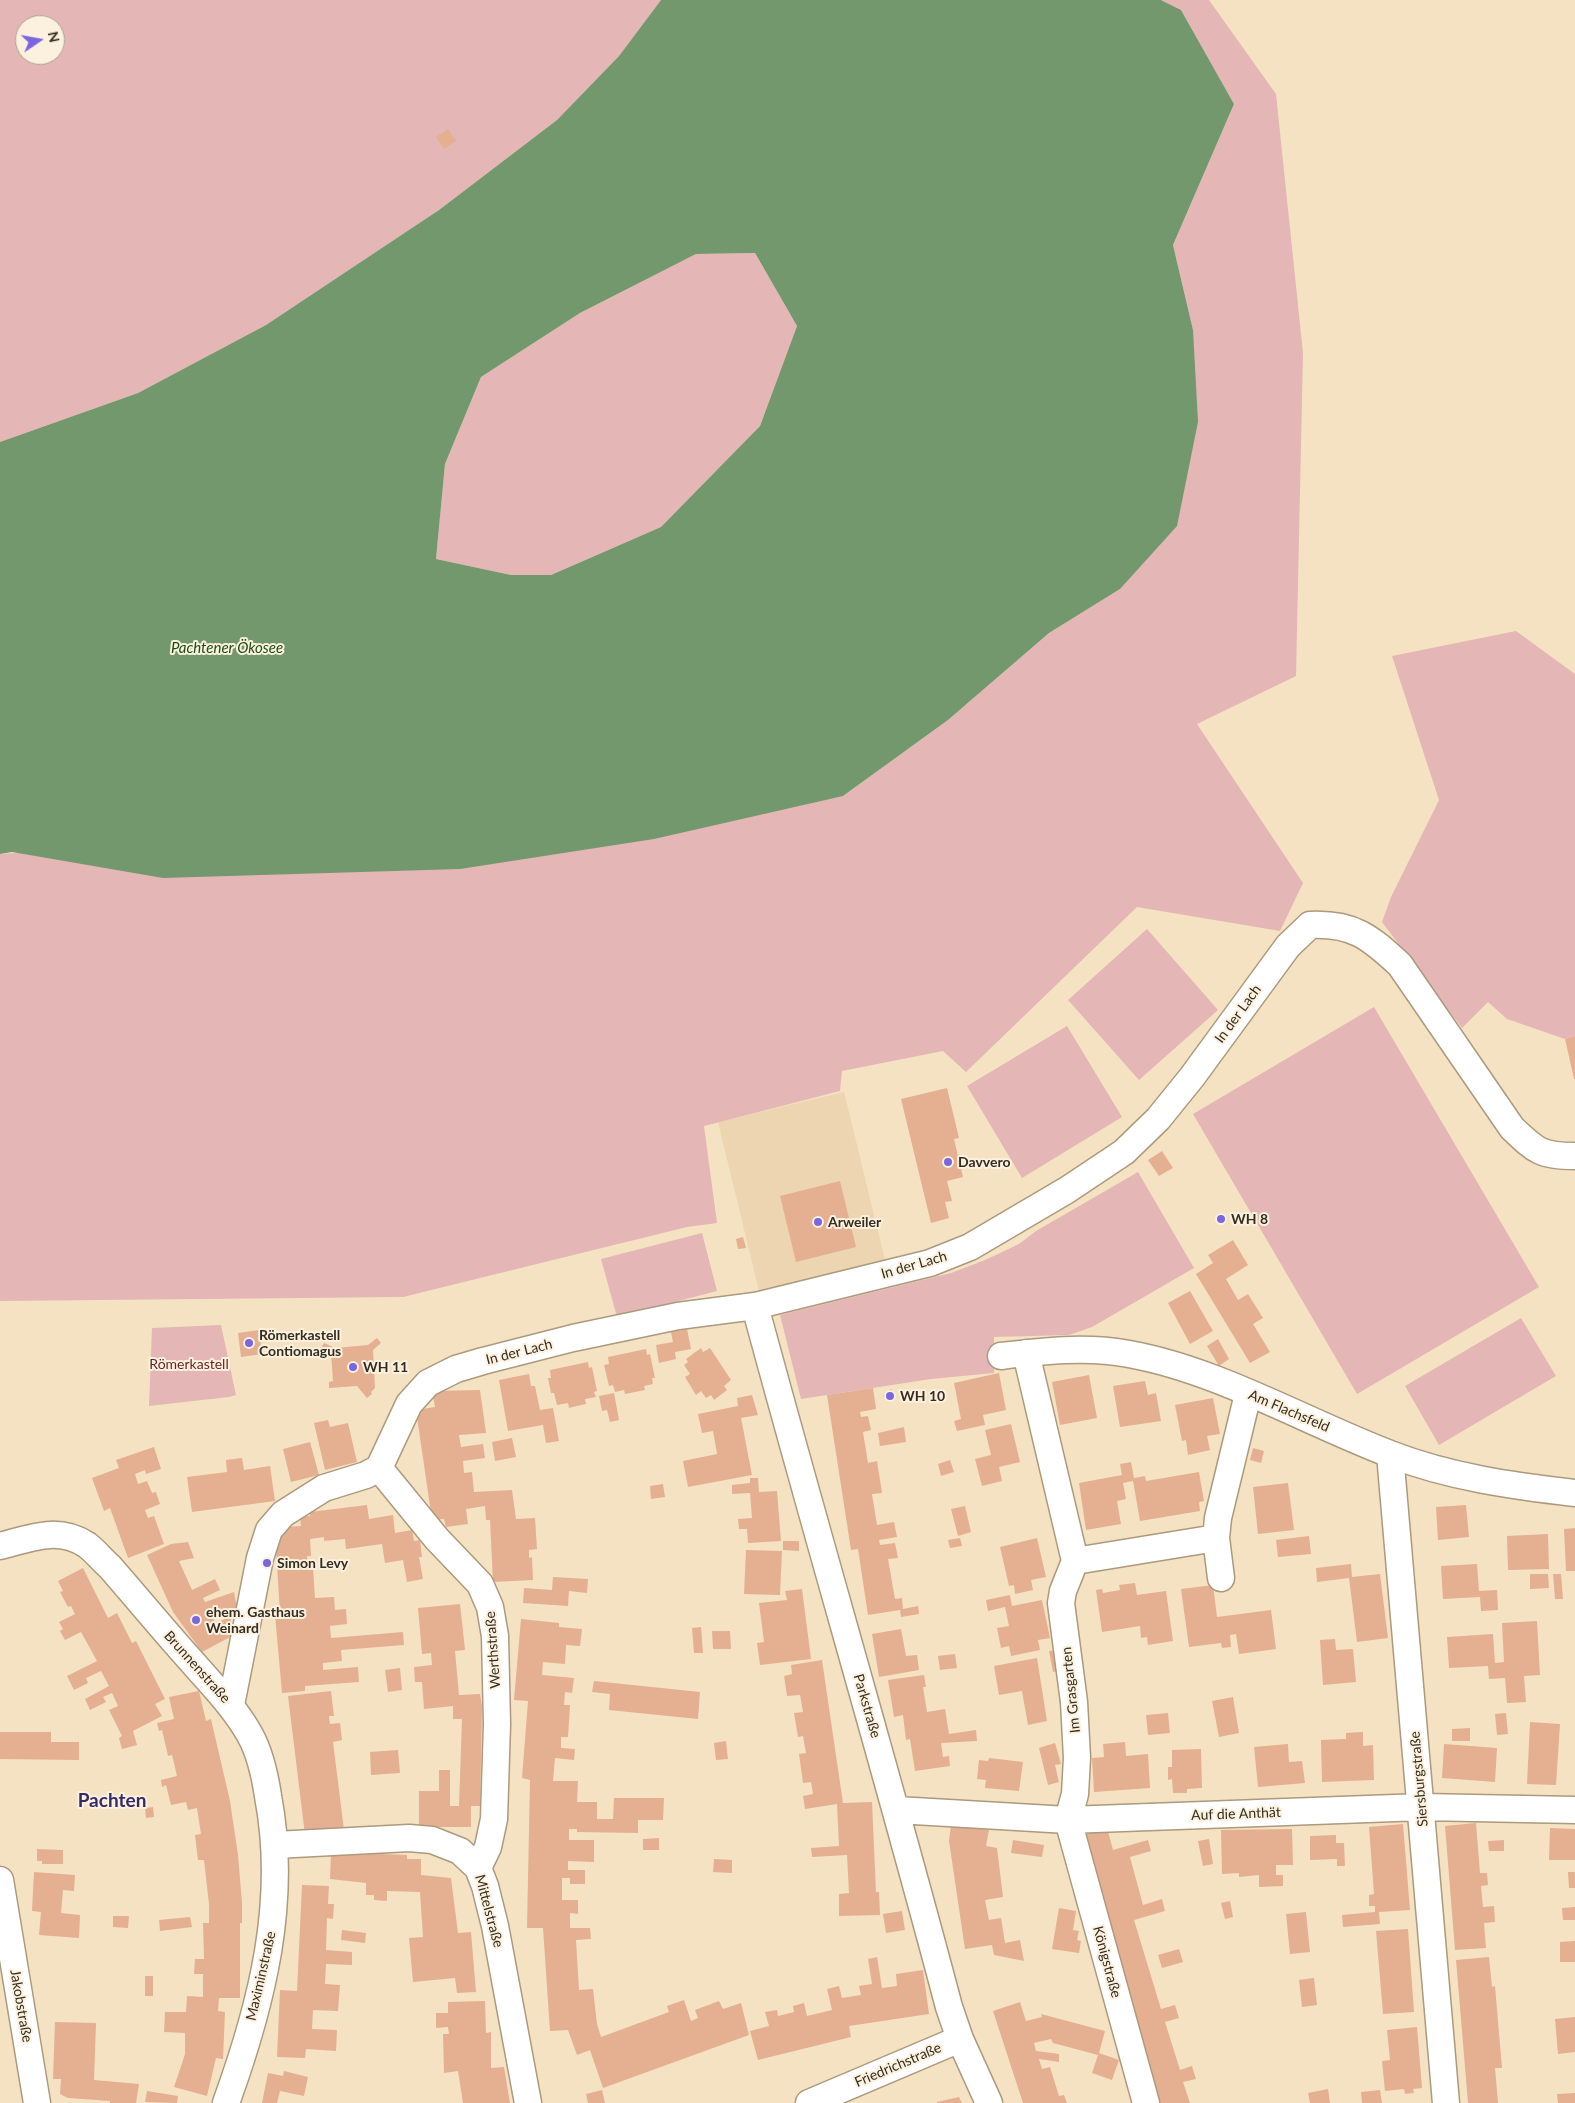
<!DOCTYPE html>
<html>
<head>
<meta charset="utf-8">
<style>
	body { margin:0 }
	#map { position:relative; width:1575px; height:2103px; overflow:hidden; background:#f5e2c3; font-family:Lato,sans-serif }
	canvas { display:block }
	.north { position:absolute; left:15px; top:15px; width:50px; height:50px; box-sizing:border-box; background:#fcf1de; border:1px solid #aca392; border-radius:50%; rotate:78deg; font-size:14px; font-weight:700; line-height:20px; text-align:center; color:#342d21 }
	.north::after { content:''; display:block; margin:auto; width:18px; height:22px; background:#7b66e1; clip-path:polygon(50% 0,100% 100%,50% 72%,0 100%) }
</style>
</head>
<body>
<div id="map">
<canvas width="1575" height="2103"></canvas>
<div class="north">N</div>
</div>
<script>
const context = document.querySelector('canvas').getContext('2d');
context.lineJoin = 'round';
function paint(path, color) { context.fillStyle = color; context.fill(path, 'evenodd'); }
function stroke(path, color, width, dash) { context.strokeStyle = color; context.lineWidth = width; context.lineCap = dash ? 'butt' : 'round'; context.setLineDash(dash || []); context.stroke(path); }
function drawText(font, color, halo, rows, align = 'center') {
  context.font = font + ' Lato,sans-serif'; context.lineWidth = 4; context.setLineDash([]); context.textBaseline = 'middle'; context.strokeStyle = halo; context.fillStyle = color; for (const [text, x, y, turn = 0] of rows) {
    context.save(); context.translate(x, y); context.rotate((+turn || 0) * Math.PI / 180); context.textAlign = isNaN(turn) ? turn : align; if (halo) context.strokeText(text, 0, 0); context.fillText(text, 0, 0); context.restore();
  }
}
paint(new Path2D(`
	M844,1092L885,1260L759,1291L718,1122Z`), '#ecd5b0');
paint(new Path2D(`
	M0,0H661L619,56L557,120L439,210L266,325L138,393L0,442ZM25,25H55V55H25Z
	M1161,0H1209L1276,94L1303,353L1296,676L1197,724L1303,883L1280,931L1137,907L966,1072L943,1051L842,1071L840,1091L704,1126L717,1223L687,1227L403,1297L0,1301V854L843,796L948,720L1049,633L1120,589L1193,330L1173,245L1234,104L1181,10Z
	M755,253L797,326L760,426L661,527L551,575H511L436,559L445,464L481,377L580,313L696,254Z
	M1516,631L1575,674V1036L1565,1039L1507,1019L1488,1002L1462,1028L1382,922L1391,897L1439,800L1392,656Z
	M1147,929L1218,1010L1139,1080L1068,1000Z
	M1374,1007L1539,1287L1357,1394L1193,1114Z
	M1067,1026L1122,1117L1022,1178L967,1086Z
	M1138,1172L1194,1268L1092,1327L1069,1335L994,1337V1373L931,1379L801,1399L780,1315L951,1273L985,1260L1019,1244L1036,1231Z
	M702,1233L717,1291L617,1317L601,1259Z
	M1521,1318L1556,1376L1439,1445L1405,1386Z
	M221,1325L236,1395L229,1397L149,1406L152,1328Z`), '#e4b6b6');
paint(new Path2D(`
	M661,0H1161L1181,10L1234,104L1173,245L1193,330L1198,422L1177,526L1120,589L1049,633L948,720L843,796L654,839L460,869L163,878L12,852L0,854V442L138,393L266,325L439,210L557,120L619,56ZM755,253L797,326L760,426L661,527L551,575H511L436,559L445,464L481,377L580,313L696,254Z`), '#73986d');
paint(new Path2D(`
	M448,129L456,141L444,149L436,137Z
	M1575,1036V1079H1574L1565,1039Z
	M947,1088L959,1138L954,1139L963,1177L947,1181L952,1201L945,1202L949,1218L931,1223L901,1099Z
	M1162,1151L1173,1168L1159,1176L1148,1160Z
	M840,1181L856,1247L796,1262L780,1196Z
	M743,1237L746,1248L738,1249L736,1239Z
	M1233,1240L1248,1265L1226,1279L1238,1300L1248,1294L1263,1318L1253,1324L1270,1352L1250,1363L1196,1274L1213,1263L1208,1255Z
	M1190,1291L1213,1331L1190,1344L1168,1303Z
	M687,1329L691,1349L675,1352L676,1359L659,1363L656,1345L673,1342L671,1332Z
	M259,1330L262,1354L241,1357L238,1333Z
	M377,1338L381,1343L373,1350L375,1388L371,1392L372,1394L367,1398L357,1386L329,1388V1382L333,1381L331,1353L321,1348L324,1343L335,1348L368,1345Z
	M1218,1339L1229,1359L1219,1366L1207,1346Z
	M701,1348L703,1352L710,1348L731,1380L724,1386L727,1390L714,1400L711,1395L706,1398L701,1391L696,1395L685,1377L690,1374L684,1365L688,1362L686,1359Z
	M646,1349L647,1355L650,1354L655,1378H652L653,1384L644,1386L645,1390L625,1394L624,1390L615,1392L613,1385L609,1386L604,1365L609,1364L608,1357Z
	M588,1362L589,1368L592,1367L597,1391L594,1392L596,1397L585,1399L586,1404L577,1406L569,1408L568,1403L557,1405L554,1393H551L548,1378H551L550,1370Z
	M999,1373L1006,1410L983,1415L985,1425L957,1431L954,1421L961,1419L954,1383Z
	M529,1374L531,1386H535L540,1410L553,1408L559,1441L546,1443L543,1425L508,1431L499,1380Z
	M1089,1375L1097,1418L1060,1425L1052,1382Z
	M1145,1381L1148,1395L1156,1393L1161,1421L1120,1427L1113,1386Z
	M873,1388L876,1409L860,1412L861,1417L868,1416L871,1430L863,1432L868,1463L877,1461L882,1493L872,1494L877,1525L894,1522L897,1537L879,1540L880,1545L895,1543L898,1558L888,1559L895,1599L902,1598L903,1609L918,1606L919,1614L901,1617L900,1610L868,1615L858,1549L851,1550L827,1395Z
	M891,1389L896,1395L888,1402L883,1396Z
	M480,1390L486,1433L459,1435L461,1447L483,1444L485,1458L463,1461L464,1473L472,1472L474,1492L512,1490L516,1519L535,1518L537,1549L529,1550V1558L532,1557L533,1580L493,1582L490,1520H486L485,1506L466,1509L468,1524L446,1527L444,1519L432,1520L416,1410L435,1407L432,1391Z
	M614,1393L619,1420L610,1422L607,1410L602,1411L599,1396Z
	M752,1395L758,1415L741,1418L752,1475L688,1487L683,1461L717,1454L713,1431L702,1433L698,1414L738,1406L737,1398Z
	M1213,1398L1220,1434L1207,1436L1210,1450L1188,1455L1186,1440L1182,1441L1175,1405Z
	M328,1420L330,1427L348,1423L357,1462L325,1470L314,1423Z
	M1011,1424L1020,1462L999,1467L1002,1481L982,1486L975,1459L991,1455L985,1430Z
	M904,1427L906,1442L880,1446L878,1433Z
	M512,1438L516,1457L495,1461L492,1442Z
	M310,1442L319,1475L291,1482L283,1449Z
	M154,1447L161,1469L146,1474L145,1470L135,1474L138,1484L147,1481L152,1493L156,1492L160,1504L145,1510L148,1518L154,1516L164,1544L128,1558L110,1508L104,1511L92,1478L119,1468L116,1460Z
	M1253,1448L1264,1451L1261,1463L1250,1460Z
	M242,1458L244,1470L270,1466L275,1501L192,1512L187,1477L227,1472L226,1460Z
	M950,1460L954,1472L941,1476L938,1464Z
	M1131,1462L1134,1478L1145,1476L1146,1481L1199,1472L1204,1501L1199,1502L1200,1511L1140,1521L1133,1481L1123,1483L1126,1499L1117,1501L1121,1524L1086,1530L1079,1483L1122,1475L1120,1464Z
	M750,1478H758L759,1492L777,1491L781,1541L748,1543L747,1529H739L738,1519L752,1518L750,1493L732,1494V1485L750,1483Z
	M1288,1483L1294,1530L1258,1534L1253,1487Z
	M663,1484L665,1497L651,1499L650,1486Z
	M367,1505L369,1519L393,1515L395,1533L412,1530L414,1541L420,1540L422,1557H419L423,1579L407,1582L403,1560L385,1563L382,1544L346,1549L345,1539L324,1541V1537L310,1539L311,1556H307L308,1568L313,1567L315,1598L334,1597L335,1610L346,1609L347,1624L330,1626L331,1638L403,1632L404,1645L341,1650L342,1661L323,1663V1670L358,1667L359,1682L305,1686V1691L282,1693L275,1615L280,1614L275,1533L285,1532V1527L301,1526L300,1516H310V1512Z
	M1466,1505L1469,1537L1438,1540L1436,1507Z
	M965,1506L971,1532L958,1536L951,1509Z
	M1575,1528V1571H1566L1564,1529Z
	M1548,1534L1549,1569L1508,1570L1507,1536Z
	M1309,1536L1311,1554L1278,1557L1276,1540Z
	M960,1538L962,1546L950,1548L948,1540Z
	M1037,1538L1046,1577L1031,1580L1033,1590L1015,1594L1014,1585L1009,1586L1000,1547Z
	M783,1541H799V1551L783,1550Z
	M188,1542L194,1558L179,1561L192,1590L215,1579L220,1590L203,1598L205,1602L234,1592L237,1609L213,1618L215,1623L230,1617L234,1635L202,1652L173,1612L147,1555L171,1544Z
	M746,1550L782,1551L780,1595L744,1594Z
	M1351,1564L1352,1577L1380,1574L1388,1638L1357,1642L1349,1578L1317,1582L1316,1568Z
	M1477,1564L1479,1591L1497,1590L1498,1610L1481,1611L1480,1597L1443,1599L1441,1566Z
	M83,1568L108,1618L117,1613L132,1643L136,1641L165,1699L155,1704L162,1716L133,1731L137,1745L122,1749L119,1738L122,1736L109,1710L118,1706L112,1693L103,1697L106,1702L90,1710L85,1699L109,1686L101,1671L86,1678L88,1683L74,1690L67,1676L97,1661L81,1632L65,1640L60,1631L63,1629L59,1622L75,1614L71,1606L68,1607L60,1592L63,1591L58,1581Z
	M1530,1574H1548L1549,1588L1530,1589Z
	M1553,1574H1561L1563,1599H1555Z
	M553,1577L588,1579L587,1593L569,1591L568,1606L523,1603L524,1588L552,1590Z
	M1135,1583L1137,1595L1166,1591L1173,1641L1148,1645L1147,1637L1141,1638L1140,1626L1102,1632L1096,1590L1102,1589L1103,1593L1120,1590L1119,1585Z
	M1213,1585L1217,1617L1271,1610L1276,1649L1239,1654L1236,1634L1230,1635L1231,1647L1222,1648L1221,1643L1189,1647L1181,1589Z
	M802,1589L811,1659L760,1665L757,1643L764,1642L759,1603L787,1600L785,1591Z
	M1010,1595L1012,1606L1042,1600L1050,1638L1038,1640L1040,1650L1011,1656L1009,1646L1001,1648L997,1628L1009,1626L1005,1607L988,1611L986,1600Z
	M460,1604L465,1650L455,1651L459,1695L480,1694L482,1706L480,1806H471V1827H419V1791H439V1770H450V1806H459L462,1719H453V1706L424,1709L422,1682H415L414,1667L432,1665L431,1653L422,1654L418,1608Z
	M521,1619L559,1623V1627L582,1629L580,1646L566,1645L565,1664L543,1662L542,1675L574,1678L572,1693L565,1692L564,1705H570L568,1737H561V1748L575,1749L574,1760L555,1758L553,1781H578L577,1802H597V1819H613L614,1798H664L663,1820H638V1833L577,1832V1829H569V1840H594V1862L568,1861V1870H585V1884H570V1878H562V1900H578V1914L570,1913V1928H590L591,1939L576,1940L579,1990L593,1989L597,2024L601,2037L669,2012L667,2006L684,2000L691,2021L698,2018L695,2010L719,2001L723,2009L741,2003L749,2035L603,2088L590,2050L577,2055L568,2030L550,2031L543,1928H527L530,1780L522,1778L528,1701L514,1700Z
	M1537,1621L1540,1675L1524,1676L1526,1702L1507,1703L1505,1678L1489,1679L1488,1666L1449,1668L1447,1637L1493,1634L1495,1663L1504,1662L1502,1623Z
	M701,1627L703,1653H694L692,1628Z
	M901,1629L906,1656L917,1655L919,1670L879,1677L872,1634Z
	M712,1631H730L731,1649H713Z
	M1335,1639L1336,1650L1353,1649L1356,1682L1323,1685L1320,1640Z
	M1058,1650L1062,1670L1053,1672L1049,1651Z
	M955,1654L957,1668L940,1670L938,1656Z
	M1037,1658L1047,1721L1028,1725L1022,1691L999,1695L994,1666Z
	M822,1660L843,1803L872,1802L876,1892H879L880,1915L839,1916V1894L849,1893L847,1855L812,1857L811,1848L839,1846L837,1804L805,1809L803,1796L813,1794L811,1782L803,1783L799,1754L806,1753L803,1736L798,1737L794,1713L803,1712L800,1695L787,1696L784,1676L792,1674L791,1665Z
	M400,1668L402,1690L388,1692L385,1670Z
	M924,1675L926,1687H923L927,1712L945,1709L949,1734L976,1730L977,1741L941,1743L943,1757L949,1756L950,1766L915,1771L910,1739L906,1740L903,1715L894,1717L888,1680Z
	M594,1681L700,1692L698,1719L609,1710L610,1694L592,1692Z
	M199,1691L206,1721L211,1719L230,1801L238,1855L242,1903V1923H240V1998H219L218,2011L225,2012L223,2059L216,2058L207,2096L174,2087L185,2054V2033L164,2032L165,2012H186L187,1996L203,1997V1974H194L195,1959H204L203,1923H209V1904L204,1860H198L195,1835L201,1834L197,1808L188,1810L186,1802L171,1805L166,1785L162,1787L161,1780L177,1776L172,1755L168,1756L162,1730L159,1731L157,1723L174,1719L169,1697Z
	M331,1691L334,1716H329L330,1724L340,1723L342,1740L333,1742L344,1830L305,1835L288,1696Z
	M1233,1697L1239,1733L1219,1737L1212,1701Z
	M1168,1713L1170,1733L1148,1735L1146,1715Z
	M1506,1713L1508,1734L1497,1735L1495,1714Z
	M1530,1722L1560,1724L1556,1785L1527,1784Z
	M1470,1728V1741H1452V1729Z
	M0,1732H51V1742H79V1760L0,1759Z
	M1363,1732V1746L1373,1745L1374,1780L1322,1782L1321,1740L1346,1739V1733Z
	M726,1741L728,1759L716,1760L714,1743Z
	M1125,1742L1126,1756L1148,1754L1150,1788L1094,1792L1092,1758L1104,1757L1103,1744Z
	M1055,1743L1061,1764L1055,1765L1059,1782L1048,1785L1039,1748Z
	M1288,1744L1289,1762L1302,1761L1305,1783L1258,1787L1254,1747Z
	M1444,1744L1497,1748L1495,1782L1442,1778Z
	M1201,1749L1202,1788L1187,1789V1793H1173L1172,1779L1168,1780V1767H1172V1750Z
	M398,1750L400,1773L371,1775L370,1752Z
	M989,1758L1023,1762L1019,1791L985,1788L986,1780L977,1779L979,1760L988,1761Z
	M153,1807L154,1817L146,1818L145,1808Z
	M1476,1823L1480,1873H1487L1488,1885L1481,1886L1483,1907L1494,1906L1495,1922L1484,1923L1486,1948L1455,1950L1445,1826Z
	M1403,1824L1410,1910L1379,1912L1380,1924L1343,1927L1342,1915L1375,1912V1906H1369V1895L1374,1894L1369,1827Z
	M951,1825L989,1830L986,1846L997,1848L1003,1897L985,1900L989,1920L1001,1918L1005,1943L1020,1940L1024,1961L994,1955L992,1945L965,1949L949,1841Z
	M1107,1828L1113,1850L1148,1840L1151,1851L1130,1857L1143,1905L1162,1899L1165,1911L1134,1920L1161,2009L1175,2005L1179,2018L1165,2022L1180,2070L1192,2066L1196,2079L1183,2082L1190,2103H1160L1090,1869L1080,1836Z
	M1550,1828L1575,1829V1860H1549Z
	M1292,1829L1293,1865H1276V1875H1283V1886L1259,1887V1875L1239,1877V1873L1222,1874L1221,1830Z
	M1336,1835V1843H1344L1345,1866H1337V1859L1310,1860V1836Z
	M659,1838V1850H643V1839Z
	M1209,1839L1213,1864L1203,1866L1198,1841Z
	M1013,1840L1044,1845L1042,1857L1011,1853Z
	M1504,1840V1851H1489L1488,1841Z
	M37,1849L63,1850V1864H42V1861H37Z
	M331,1852L407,1855V1859H421V1875L451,1878L458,1933L471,1932L476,1992L457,1993L455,1978L413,1982L409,1938L423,1937L420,1892L387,1891V1901L374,1900V1895H366V1883L330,1879Z
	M714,1859L732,1860V1873L713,1872Z
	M34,1872L75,1875L74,1891L63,1890L61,1913L80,1915L79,1938L39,1935L41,1912L32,1911Z
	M1568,1872H1575V1888H1569Z
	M302,1885L329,1886L328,1904H334L333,1919L327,1918L326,1950L352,1952V1965L326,1964L325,1984L340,1985L338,2011L313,2010L312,2029L337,2030L336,2051L306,2049L305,2058L277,2057L280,1990L297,1991Z
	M1230,1901L1233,1917L1225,1919L1221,1903Z
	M1575,1907V1920H1563L1562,1908Z
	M1059,1908L1076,1911L1073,1930L1079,1931L1077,1940L1081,1941L1079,1953L1052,1949Z
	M902,1911L905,1930L886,1933L883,1914Z
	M1306,1912L1310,1952L1290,1954L1286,1914Z
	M113,1916H129L128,1928L113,1927Z
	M190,1917L192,1927L160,1931L159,1920Z
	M1408,1929L1414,2012L1383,2014L1376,1931Z
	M342,1930L366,1933L365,1943L341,1940Z
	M1575,1941V1962H1560V1942Z
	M1179,1949L1183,1962L1162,1968L1158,1955Z
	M877,1957L882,1988L897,1986L896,1974L923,1970L929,2014L849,2026L851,2037L758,2060L750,2031L769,2026L765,2012L777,2010L778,2016L794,2012L793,2006L804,2003L807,2016L832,2010L827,1989L839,1986L842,1998L861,1995L859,1986L872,1984L868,1959Z
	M1489,1957L1492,1987L1495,1986L1502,2068H1495L1498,2103H1468L1456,1960Z
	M145,1976H153V1996H145Z
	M1314,1978L1317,2005L1302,2007L1299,1980Z
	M485,2001L486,2033L491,2032V2068L504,2067L510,2103H463L458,2071L444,2073L443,2034H449L448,2027L436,2028V2013H448V2002Z
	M1020,2002L1026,2021L1042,2017L1041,2014L1105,2031L1099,2053L1119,2060L1112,2080L1092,2073L1098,2055L1053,2043L1051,2039L1034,2043L1036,2051L1059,2054V2062L1039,2059L1042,2069L1050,2067L1059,2096L1064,2095L1067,2103H1023L993,2011Z
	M1575,2017V2052L1558,2054L1555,2019Z
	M55,2022L96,2023L94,2080L139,2084L136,2103H110V2101L68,2098L60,2094L61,2079H53Z
	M1417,2027L1422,2088L1413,2089L1414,2093L1405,2094L1404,2089L1385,2091L1382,2061L1390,2060L1387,2030Z
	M284,2071L308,2077L304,2096L280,2091L277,2103H262L268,2073L283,2076Z
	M1328,2089L1330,2103H1310L1308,2093Z
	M602,2090L605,2103H588L586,2094Z
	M1380,2090L1382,2103H1362L1361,2092Z
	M147,2091L178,2096L177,2103L145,2102Z
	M1575,2093V2103H1558L1557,2094Z
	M959,2097L962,2103H937V2102Z`), '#e5af92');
const minor = new Path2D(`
	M755,1306C818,1540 887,1772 949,2007L960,2039L989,2103
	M1026,1353L1075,1561L1063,1591L1061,1603L1074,1702L1077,1758L1075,1794L1068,1820L1146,2103
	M1001,1356C1043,1351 1086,1346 1129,1354C1218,1370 1306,1422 1390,1454C1449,1477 1513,1486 1575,1493
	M1390,1454L1446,2103
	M379,1468L437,1539L480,1584L490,1607L495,1636L497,1724L494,1819L488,1847L478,1868
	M0,1546C31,1538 58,1526 87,1545C95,1551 102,1560 110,1567C138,1599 165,1632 194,1664C214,1687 235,1708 250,1735C260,1753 265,1776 268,1796C288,1901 262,2004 226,2103
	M1075,1561L1216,1538
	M1221,1578L1216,1538L1218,1518L1248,1394
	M231,1705L260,1558L269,1530L283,1514L324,1488L366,1475L379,1468L409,1404L428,1383L456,1369L483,1361L573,1338L678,1316L755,1306L930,1263L970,1247L1067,1190L1124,1152L1158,1119L1192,1077L1288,946L1310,925C1353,923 1370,937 1400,965L1512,1128C1536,1151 1541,1156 1575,1156
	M897,1810L1068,1820L1422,1807L1575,1810
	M275,1845L409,1838L432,1840L460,1851L478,1868L485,1886L495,1926L528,2103
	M0,1880L37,2103
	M809,2103L960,2039`);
stroke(minor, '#ab9a7d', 29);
stroke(minor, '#fff', 26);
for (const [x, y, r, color] of [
	[948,1162,5,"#7b66e1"],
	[1221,1219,5,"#7b66e1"],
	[818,1222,5,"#7b66e1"],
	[249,1343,5,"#7b66e1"],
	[353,1367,5,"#7b66e1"],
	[890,1396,5,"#7b66e1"],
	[267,1563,5,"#7b66e1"],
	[196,1620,5,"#7b66e1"]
]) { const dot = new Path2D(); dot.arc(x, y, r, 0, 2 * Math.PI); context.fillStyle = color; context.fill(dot); stroke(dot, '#fcf1de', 2); }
drawText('14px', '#342d21', '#fcf1de', [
	["In der Lach",1238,1014,-54],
	["In der Lach",914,1265,-16],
	["In der Lach",519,1352,-14],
	["Am Flachsfeld",1289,1411,23],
	["Werthstraße",493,1650,-94],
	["Brunnenstraße",197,1667,48],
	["Im Grasgarten",1071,1690,-96],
	["Parkstraße",867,1706,74],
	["Siersburgstraße",1419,1779,-95],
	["Auf die Anthät",1236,1814,-2],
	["Mittelstraße",489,1911,75],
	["Königstraße",1107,1962,75],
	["Maximinstraße",261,1976,-77],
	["Jakobstraße",21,2006,80],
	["Friedrichstraße",898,2065,-23]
]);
drawText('bold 14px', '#342d21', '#fcf1de', [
	["Davvero",958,1162],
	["WH 8",1231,1219],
	["Arweiler",828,1222],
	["Römerkastell",259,1335],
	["Contiomagus",259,1351],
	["WH 11",363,1367],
	["WH 10",900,1396],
	["Simon Levy",277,1563],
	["ehem. Gasthaus",206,1612],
	["Weinard",206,1628]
], 'left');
drawText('14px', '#681e25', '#fcf1de', [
	["Römerkastell",189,1364]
]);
drawText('italic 15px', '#1a4e13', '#fcf1de', [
	["Pachtener Ökosee",227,648]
]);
drawText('bold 19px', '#352c67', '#fcf1de', [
	["Pachten",112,1801]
]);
</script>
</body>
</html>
